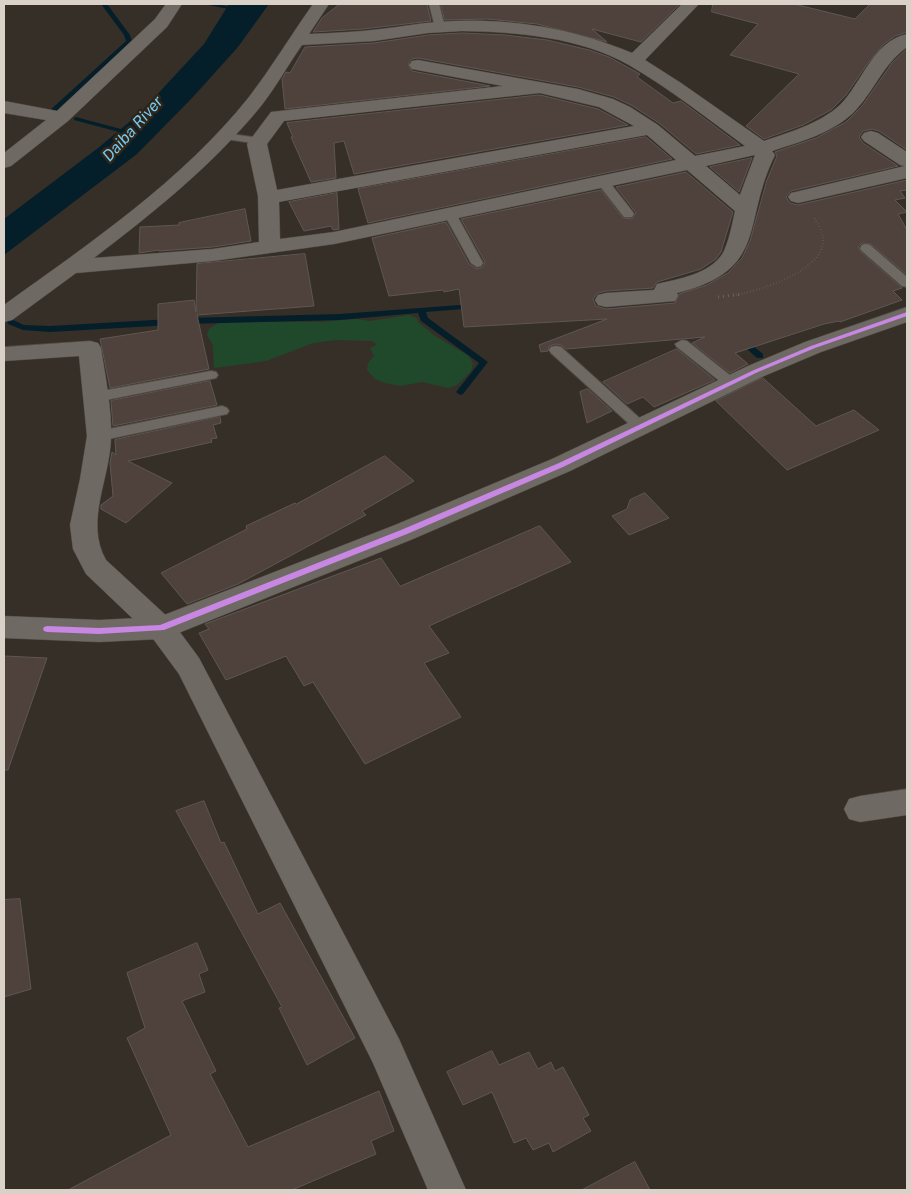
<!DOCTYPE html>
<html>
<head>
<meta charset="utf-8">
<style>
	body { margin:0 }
	#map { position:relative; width:911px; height:1194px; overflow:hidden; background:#362f28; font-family:"Public Sans",sans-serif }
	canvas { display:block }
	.frame { position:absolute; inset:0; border:5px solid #dad1c9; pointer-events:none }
</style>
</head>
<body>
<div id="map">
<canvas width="911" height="1194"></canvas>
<div class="frame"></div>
</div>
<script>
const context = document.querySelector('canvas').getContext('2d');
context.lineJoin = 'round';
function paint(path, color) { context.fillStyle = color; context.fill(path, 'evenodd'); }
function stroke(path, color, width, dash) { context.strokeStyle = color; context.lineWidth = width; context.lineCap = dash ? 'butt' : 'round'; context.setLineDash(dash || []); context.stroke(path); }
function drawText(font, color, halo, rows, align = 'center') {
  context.font = font + ' "Public Sans",sans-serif'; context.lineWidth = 5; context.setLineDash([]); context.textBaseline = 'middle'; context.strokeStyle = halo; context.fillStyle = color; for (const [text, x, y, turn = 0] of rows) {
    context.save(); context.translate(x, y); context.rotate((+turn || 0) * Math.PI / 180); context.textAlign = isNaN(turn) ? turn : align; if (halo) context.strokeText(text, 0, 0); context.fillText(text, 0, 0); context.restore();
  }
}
paint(new Path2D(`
	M409,315L417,318L418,322L435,336L469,356L473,364L471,371L457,385L448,388L422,382L401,386L385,383L375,379L367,370L368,363L374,356L370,348L377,345L372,341L335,340L313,343L266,361L214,368L213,345L207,335L209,329L221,321L319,322L356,319L370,321Z`), '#20492c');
paint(new Path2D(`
	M229,4H269L238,47L193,97L137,154L4,255V219L98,148L139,114L204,44Z`), '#051f2a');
paint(new Path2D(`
	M101,4H107L130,35L132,41L55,112L58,114L57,115L48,114V112L126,41L124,35Z
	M203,4H216L242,9L239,11Z
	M76,117L132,132L133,133L130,135L74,120V118Z
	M473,304L477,306L476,308L426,312L428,318L488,362L463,394L460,395L456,392L479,363L421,321L418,313L340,320L186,324L182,321L186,318L340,314Z
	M11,319L24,325L50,326L171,319L175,322L171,325L50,332L23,330L8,324L7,322Z
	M742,337L763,354V358H757L739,342L738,340Z`), '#051f2a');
const building = new Path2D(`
	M340,4H427L431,21L363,29L313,32L322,18Z
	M441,4H680L641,42L592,29L607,42L537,24L487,19L445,20Z
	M713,4H794L855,19L870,4H907V32L895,36L884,44L868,63L846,95L831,110L803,125L764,139L746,126L799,74L730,55L758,24L712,12Z
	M462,33L505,35L547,40L589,50L609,57L640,74L637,77L673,103L681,101L740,145L696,154L659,123L631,105L614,97L578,87L418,58L412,59L408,64L412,71L490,86L285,109L282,79L286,72L290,73L305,47L374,43L428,35Z
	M907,49V150L879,131L872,129L863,131L859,137L863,143L898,166L791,191L786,197L790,203L798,205L907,180V190L900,191L905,198L895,200L907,212L898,214L907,230V275L871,244L862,243L858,247L861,252L902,288L893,291L902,300L840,322L839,321L824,324L735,353L748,364L730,373L692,343L705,337L566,349L561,345L556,344L549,346L548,351L541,352L539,345L607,319L464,327L459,289L444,292L443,290L389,296L372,238L446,222L469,264L477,269L483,267L485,262L461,219L601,190L623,218L632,219L636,213L616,187L686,172L733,212L721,252L716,259L701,269L657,282L653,288L606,291L598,293L593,299L596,306L606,309L675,303L679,294L707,285L728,273L742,258L750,241L767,180L777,156L775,152L816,138L846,122L862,106L892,63Z
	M540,95L598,109L628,125L354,174L344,141L334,143L336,178L311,182L291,137H293L287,123Z
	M646,137L672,159L368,223L358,189Z
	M752,158L739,192L710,167Z
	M337,193L339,229L333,230L331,226L304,231L289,202Z
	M245,209L251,241L213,247L159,251V250L139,253L140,227L179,225V223Z
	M305,254L314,306L197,315L209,369L110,388L100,339L158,330V304L194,300L196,312L197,264Z
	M677,349L715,380L654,407L643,397L627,404L603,382Z
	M763,378L816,426L854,410L879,430L787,470L716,401Z
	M210,381L217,405L113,426L111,401Z
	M588,389L612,411L587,423L580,392Z
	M220,417L221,423L213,425L217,438L211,439L212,442L128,461L172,483L126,523L101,509V505L113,496L110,463L112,452L116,455L115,440Z
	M385,456L414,481L362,511L366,515L238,584L187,604L161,573L247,529L246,526L295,503L296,504Z
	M645,493L669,518L629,535L612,516L627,509L630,500Z
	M540,526L571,562L429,626L449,653L424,663L461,717L365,764L313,682L304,686L286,656L226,680L199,633L209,629L205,624L381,558L400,586Z
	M4,656L47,658L8,770H4Z
	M204,801L221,843L224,842L258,914L280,903L355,1038L307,1065L279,1008L282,1007L176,811Z
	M20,899L31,989L4,997V900Z
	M197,943L208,970L199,974L205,992L182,1001L216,1071L210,1074L248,1147L379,1091L394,1131L371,1141L376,1154L292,1190H68L171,1135L127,1038L145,1028L127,973Z
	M492,1051L499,1065L529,1052L538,1069L551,1062L555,1071L563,1067L589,1115L583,1118L591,1131L553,1152L549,1143L533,1150L526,1138L514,1143L492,1092L463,1105L447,1072Z
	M635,1162L650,1190H582Z`);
paint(building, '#4f423d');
stroke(building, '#5e5752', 1);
const lane = new Path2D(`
	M429,4H439L445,27L444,29H436L435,27Z
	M223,133L260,138L266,141L260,144L219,138L217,136L219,134Z
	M603,178L607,179L632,211L634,214L632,217H624L599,185L597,182L599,179Z
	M450,210L456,214L483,263L481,266L477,267L471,263L444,214Z
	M866,244L870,245L907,277V287L902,286L862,251L860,248L862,245Z
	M682,340L687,341L736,380L738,383L736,386H726L677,347L675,344Z
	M556,346L561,347L646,424L648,427L646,430H636L551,353L549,350L551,347Z
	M211,371L216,372L218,375L216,378L96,402L91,400L89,397L91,394L96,392Z
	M222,406L227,408L229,411L227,414L99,441L94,439L92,436L94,433L99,431Z`);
const street = new Path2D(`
	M166,4H182L167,27L68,121L11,166L4,168V153L46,120L4,113V101L57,111L155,19Z
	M313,4H329L309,34C333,33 357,32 381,29C400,27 419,23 438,22C504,17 570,27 632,53L682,4H699L645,60L681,83L764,141C790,132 819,124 840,105C862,83 873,41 907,34V47C882,65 874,92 853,113C832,133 800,142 772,151L775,155C741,223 770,270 677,293L678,296L675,301L606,307L598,305L595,300L598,295L606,293L654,290L657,284C679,279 710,274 723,253C729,241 732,225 735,211L687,170L334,244L213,261L76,273L12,320L4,322V305C90,243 182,181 249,97C272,67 291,35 313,4ZM462,31C518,32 579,37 629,65C670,89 707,118 745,146L695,156L658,125L630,107L613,99L578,89L418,60L412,61L409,65L412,69L503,86L271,112L247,144L258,196L259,242L213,249L94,258C154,212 213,165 261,106C276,87 288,65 302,45L374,41L428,33ZM540,93L599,107L634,126L277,190L267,144L284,121ZM647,135L676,160L334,232L280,239L279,202ZM755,155L740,195L706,166Z
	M871,131L878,133L907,152V178L798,203L791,201L788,197L791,193L905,166L900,165L864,141L861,137L864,133Z
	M90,341L98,343L101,348C105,375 112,409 111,436C111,477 84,521 106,560L171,620L199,658L399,1039L466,1190H428L373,1063L179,674L151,636L86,574L73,549L70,525L80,479L87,436L79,356L4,361V347Z
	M907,789V815L860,822L849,819L844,809L849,799L860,796Z`);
const secondary = new Path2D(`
	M907,307V322L821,352L764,376L570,471L413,539L171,636L161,639L99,642L4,638V616L99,620L159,617L395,525L552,459L748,366L805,342Z`);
stroke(lane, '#524b46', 2);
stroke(street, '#524b46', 1);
stroke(secondary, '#524b46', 1);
stroke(new Path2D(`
	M736,295C760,290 820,272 823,243C824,233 818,225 814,217`), '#68635e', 2, [0.5, 2.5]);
stroke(new Path2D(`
	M718,297L742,294`), '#68635e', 3, [1, 4]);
paint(lane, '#6f6964');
paint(street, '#6f6964');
paint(secondary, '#6f6964');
paint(new Path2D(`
	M907,312V316L815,348L758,372L563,467L407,534L164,630L99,634L47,632L44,631L43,629L44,627L47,626L99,628L160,625L401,530L559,463L754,370L811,346Z`), '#c787e3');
drawText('italic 16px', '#73cef8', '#312518', [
	["Daiba River",133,129,-48]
]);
</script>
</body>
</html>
